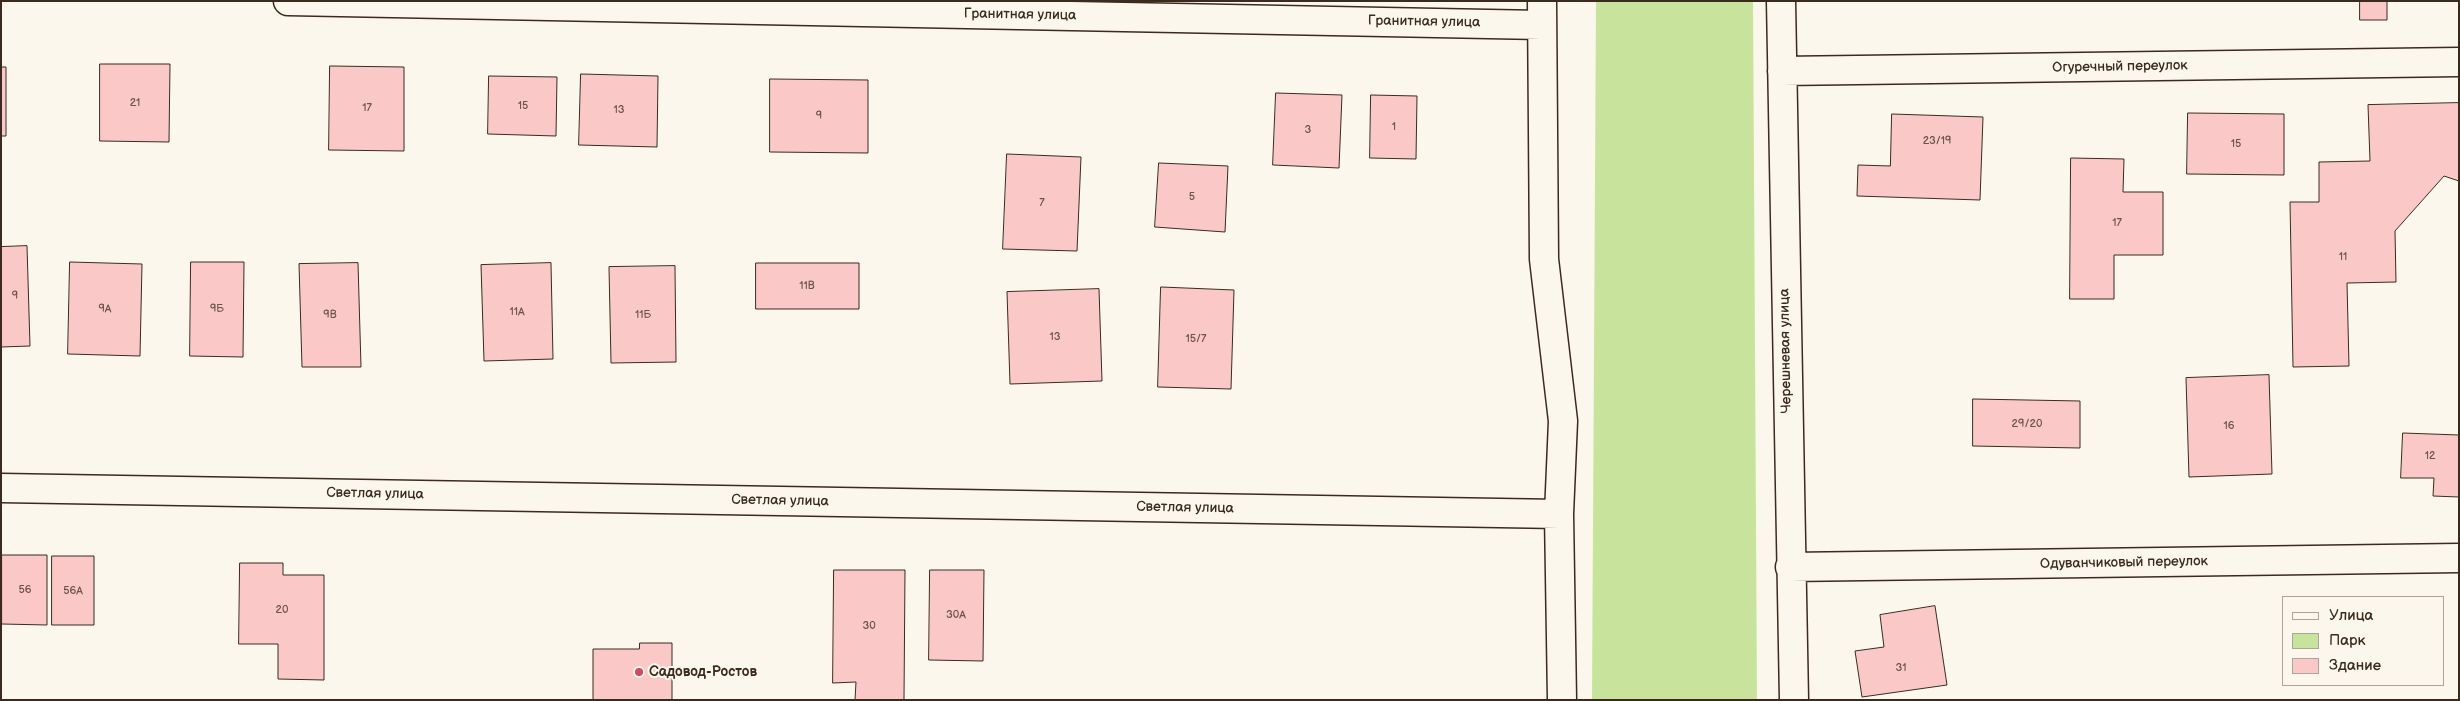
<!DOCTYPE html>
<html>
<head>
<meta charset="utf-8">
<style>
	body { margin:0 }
	#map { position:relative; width:2460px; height:701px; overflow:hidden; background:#fbf7ec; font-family:"Balsamiq Sans",sans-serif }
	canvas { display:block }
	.frame { position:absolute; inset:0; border:2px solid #3b2a1e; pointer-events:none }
	.legend { position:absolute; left:2282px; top:596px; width:162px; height:90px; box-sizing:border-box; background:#fbf7ec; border:1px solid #aea59a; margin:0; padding:6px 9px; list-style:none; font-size:15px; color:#3b2a1e }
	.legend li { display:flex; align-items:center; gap:10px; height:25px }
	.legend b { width:25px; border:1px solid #aea59a }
</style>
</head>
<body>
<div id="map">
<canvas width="2460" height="701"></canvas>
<div class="frame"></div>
<ul class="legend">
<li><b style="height:6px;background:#fbf7ec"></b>Улица</li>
<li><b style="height:14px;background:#c8e49c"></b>Парк</li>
<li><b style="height:14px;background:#fac9c7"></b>Здание</li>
</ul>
</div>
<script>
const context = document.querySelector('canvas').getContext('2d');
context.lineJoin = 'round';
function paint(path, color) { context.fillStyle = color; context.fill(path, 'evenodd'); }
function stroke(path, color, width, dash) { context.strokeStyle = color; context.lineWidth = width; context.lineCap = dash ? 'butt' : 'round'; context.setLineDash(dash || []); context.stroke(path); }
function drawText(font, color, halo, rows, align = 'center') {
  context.font = font + ' "Balsamiq Sans",sans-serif'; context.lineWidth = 4; context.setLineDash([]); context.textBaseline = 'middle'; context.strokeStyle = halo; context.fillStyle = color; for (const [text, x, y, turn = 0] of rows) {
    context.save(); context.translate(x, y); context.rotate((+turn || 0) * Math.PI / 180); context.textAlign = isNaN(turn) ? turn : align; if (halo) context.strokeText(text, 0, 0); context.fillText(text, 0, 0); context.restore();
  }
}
paint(new Path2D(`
	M1596,1H1753L1757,700H1592Z`), '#c8e49c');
const building = new Path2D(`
	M2360,1H2387V20H2360Z
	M100,64H170L169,142L100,141Z
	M330,66L404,67V151L329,150Z
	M1,67H6V136H1Z
	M581,74L658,76L657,147L579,145Z
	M489,76L557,77L556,136L488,134Z
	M770,79L868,80V153L770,152Z
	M1276,93L1342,95L1339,168L1273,165Z
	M1371,95L1417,96L1416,159L1370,158Z
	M2459,103V181L2444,176L2395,231L2396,282L2347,283L2349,366L2293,367L2290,202H2319V162L2370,161L2368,105Z
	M2188,113L2284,114V175L2187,174Z
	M1892,114L1983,117L1980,200L1857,196L1858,165L1890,166Z
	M1007,154L1081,157L1077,251L1003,249Z
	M2071,158L2124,159L2123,192H2163V255H2114V299H2070Z
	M1159,163L1228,166L1225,232L1155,227Z
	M27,246L30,346L1,347V247Z
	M70,262L142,264L140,356L68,354Z
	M191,262H244L243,357L190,356Z
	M358,263L361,367H302L299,264Z
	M551,263L553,359L484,361L481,265Z
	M756,263H859V309H756Z
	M675,266L676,362L611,363L609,267Z
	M1161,287L1234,290L1231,389L1158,387Z
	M1099,289L1102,381L1010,384L1007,292Z
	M2269,375L2272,474L2189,477L2186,378Z
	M1973,399L2080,401V448L1973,446Z
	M2403,433L2459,435V497L2433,496L2434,478H2401Z
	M2,555H47V625L2,624Z
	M52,556H94V625H52Z
	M240,563H283V575H324V680L278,679V644H239Z
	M834,570H905L904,700H855L856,682L833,683Z
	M930,570H984L983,661L929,660Z
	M1935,606L1947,685L1862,697L1855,651L1884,647L1880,615Z
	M640,643H672V700H593V649H639Z`);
paint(building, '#fac9c7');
stroke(building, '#3b2a1e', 1);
const street = new Path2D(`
	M288,1L1541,25
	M1542,1L1544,259L1563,421L1559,514L1562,700
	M1781,1L1794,700
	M1782,71L2459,62
	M1,488L1559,514
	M1790,567L2459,558`);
stroke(street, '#3b2a1e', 31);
stroke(street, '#fbf7ec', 28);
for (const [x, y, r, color] of [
	[639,672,5,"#d1495b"]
]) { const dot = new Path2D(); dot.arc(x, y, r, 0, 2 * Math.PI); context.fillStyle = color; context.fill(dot); stroke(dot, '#fbf7ec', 2); }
drawText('11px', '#6b5248', null, [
	["21",135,103],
	["15",523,106],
	["17",367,108],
	["13",619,110],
	["9",819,116],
	["1",1394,127],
	["3",1308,130],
	["23/19",1937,141],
	["15",2236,144],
	["5",1192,197],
	["7",1042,203],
	["17",2117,223],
	["11",2343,257],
	["11В",807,286],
	["9",15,296],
	["9А",105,309],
	["9Б",217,309],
	["11А",517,312],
	["9В",330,315],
	["11Б",643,315],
	["13",1055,337],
	["15/7",1196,339],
	["29/20",2027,424],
	["16",2229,426],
	["12",2430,456],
	["56",25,590],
	["56А",73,591],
	["20",282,610],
	["30А",956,615],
	["30",869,626],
	["31",1901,668]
]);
drawText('14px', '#3b2a1e', '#fbf7ec', [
	["Гранитная улица",1020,15,1],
	["Гранитная улица",1424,22,1],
	["Огуречный переулок",2120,67,-1],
	["Черешневая улица",1786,351,-91],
	["Светлая улица",375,494,1],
	["Светлая улица",780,501,1],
	["Светлая улица",1185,508,1],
	["Одуванчиковый переулок",2124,563,-1]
]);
drawText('bold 14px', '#3b2a1e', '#fbf7ec', [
	["Садовод-Ростов",649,672]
], 'left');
</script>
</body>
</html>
